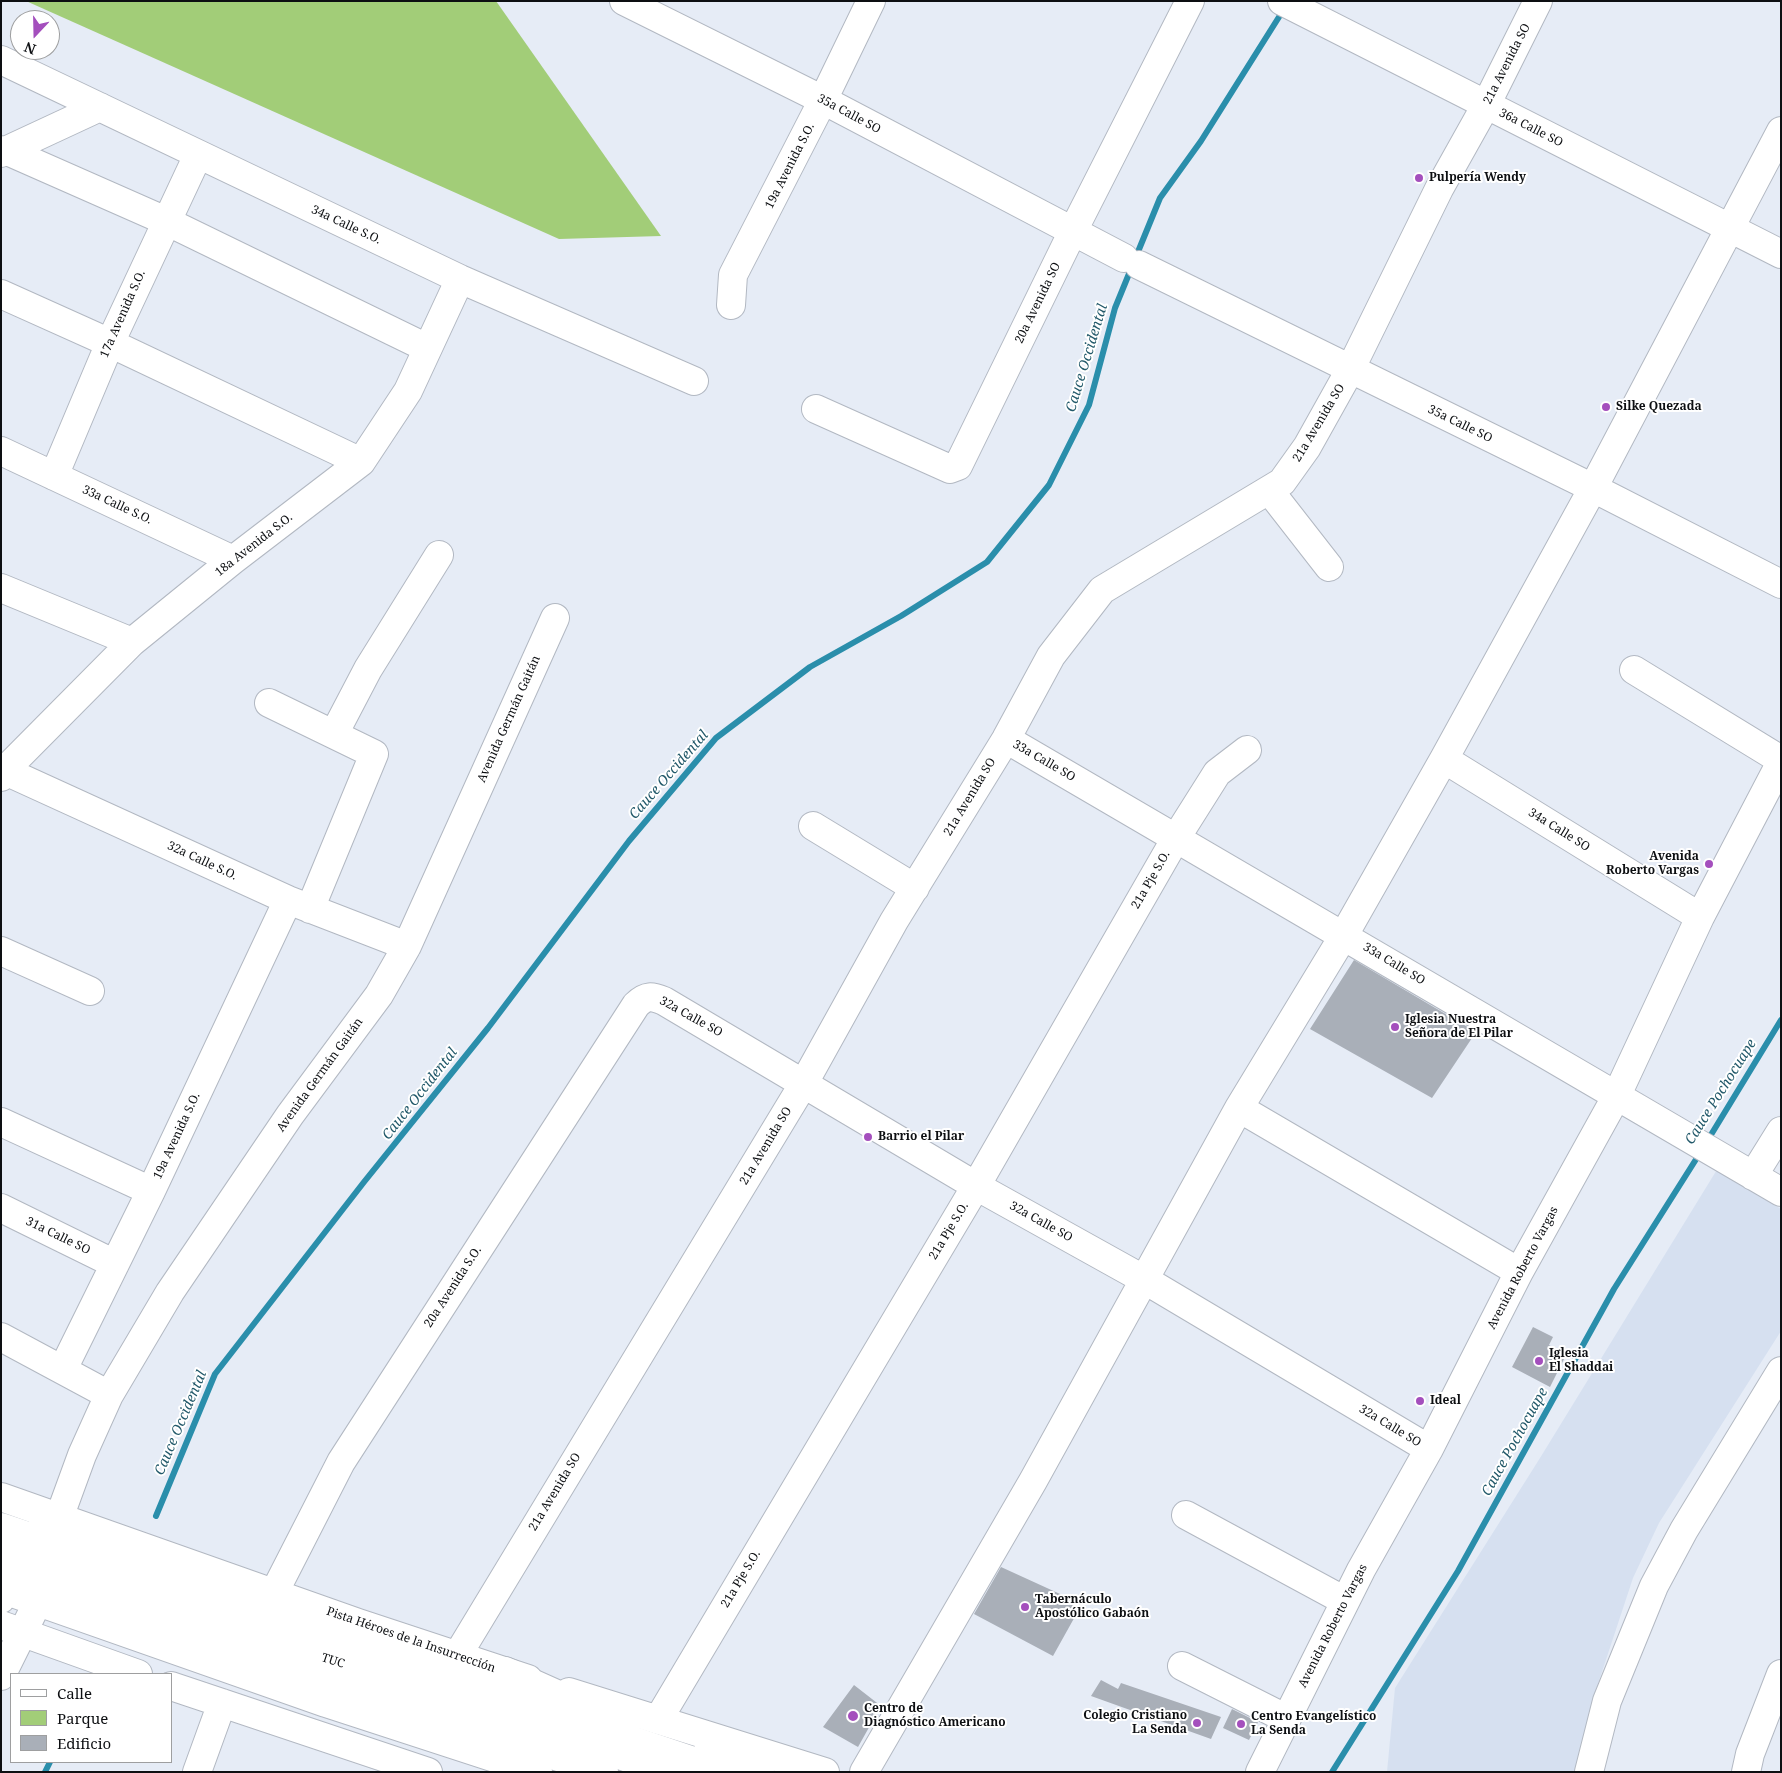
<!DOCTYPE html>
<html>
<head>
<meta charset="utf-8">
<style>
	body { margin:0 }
	#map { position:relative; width:1782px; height:1773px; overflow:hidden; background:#e6ecf6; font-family:"Noto Serif",serif }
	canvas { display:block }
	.frame { position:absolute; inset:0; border:2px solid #0d0f12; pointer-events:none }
	.legend { position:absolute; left:10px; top:1673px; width:162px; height:90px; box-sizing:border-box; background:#fff; border:1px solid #9e9fa0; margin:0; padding:6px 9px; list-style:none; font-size:15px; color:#0d0f12 }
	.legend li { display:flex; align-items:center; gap:10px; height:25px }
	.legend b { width:25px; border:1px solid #9e9fa0 }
	.north { position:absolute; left:10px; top:10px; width:50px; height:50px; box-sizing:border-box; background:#fff; border:1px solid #9e9fa0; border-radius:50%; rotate:201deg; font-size:14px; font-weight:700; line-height:20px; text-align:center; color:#0d0f12 }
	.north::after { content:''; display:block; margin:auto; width:18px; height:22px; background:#a44fbd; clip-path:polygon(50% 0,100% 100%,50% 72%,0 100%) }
</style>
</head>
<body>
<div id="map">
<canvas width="1782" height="1773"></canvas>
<div class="frame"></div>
<ul class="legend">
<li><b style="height:6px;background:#fff"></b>Calle</li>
<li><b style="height:14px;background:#a2cd78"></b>Parque</li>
<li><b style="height:14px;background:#a9afb8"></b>Edificio</li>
</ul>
<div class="north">N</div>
</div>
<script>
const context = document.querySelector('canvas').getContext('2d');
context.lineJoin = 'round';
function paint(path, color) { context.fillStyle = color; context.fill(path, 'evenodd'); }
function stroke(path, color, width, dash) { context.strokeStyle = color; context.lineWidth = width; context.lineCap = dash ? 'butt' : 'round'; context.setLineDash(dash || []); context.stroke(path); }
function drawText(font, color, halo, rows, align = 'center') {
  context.font = font + ' "Noto Serif",serif'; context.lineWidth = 4; context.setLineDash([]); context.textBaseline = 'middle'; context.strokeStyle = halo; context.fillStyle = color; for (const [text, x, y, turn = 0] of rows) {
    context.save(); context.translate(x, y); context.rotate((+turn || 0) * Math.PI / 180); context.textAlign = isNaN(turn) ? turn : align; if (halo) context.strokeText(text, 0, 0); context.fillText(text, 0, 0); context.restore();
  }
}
paint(new Path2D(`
	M1718,1168L1745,1188L1781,1209V1331L1659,1523L1633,1578L1593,1699L1575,1772H1387L1395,1688L1540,1458Z`), '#d6e0f0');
paint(new Path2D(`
	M26,1H496L661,236L559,239Z`), '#a2cd78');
stroke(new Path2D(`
	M1706,1143L1781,1020
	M156,1516L215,1374L364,1182L488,1028L629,841L716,738L810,667L901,616L987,562L1049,485L1089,405L1115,308L1160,198L1201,141L1284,9
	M45,1772L50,1762
	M1332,1772L1458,1571L1614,1289L1700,1153`), '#2a8eab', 6);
paint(new Path2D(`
	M1354,960L1476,1032L1432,1098L1310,1029Z
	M1533,1327L1553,1337L1549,1345L1566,1355L1550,1387L1512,1367Z
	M1001,1567L1082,1604L1053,1656L974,1614Z
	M1101,1680L1118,1689L1121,1683L1221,1717L1211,1739L1091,1696Z
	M854,1685L881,1706L858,1747L823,1727Z
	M1232,1709L1258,1722L1249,1740L1223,1728Z`), '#a9afb8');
const minor = new Path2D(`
	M624,1L823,100L1124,258
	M1282,1L1781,254
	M1,60L460,279L694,381
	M5,150L166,221L427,348
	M1,153L100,107
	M1139,265L1593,488L1781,584
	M1,294L110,343L361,462
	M731,305L733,275L823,100L871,1
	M816,409L950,469L958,466L1073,231L1190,1
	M1,451L233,560
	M54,476L110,343L198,155
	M1269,490L1329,567
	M1,588L132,642
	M1634,670L1781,760
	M269,703L374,754L310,909
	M334,734L368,669L439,555
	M1006,739L1781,1192
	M1444,759L1700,917
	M1,769L288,900L407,946
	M1,777L4,771L132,642L233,560L361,462L408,391L460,279
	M813,826L915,888
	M1,951L90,991
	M1239,1108L1519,1272
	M1,1122L151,1191
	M1753,1176L1781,1131
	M1,1208L115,1264
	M1,1337L109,1395
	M63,1369L151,1191L288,900
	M1,1497L358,1623L528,1679
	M1186,1515L1345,1601
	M59,1518L82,1455L109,1395L170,1292L290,1115L379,995L407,946L555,618
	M1,1550C221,1628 447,1690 666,1772
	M31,1580L212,1643L604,1772
	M274,1593L341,1462L636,1005C646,995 652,996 664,1001L976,1186L1145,1280L1429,1449
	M1,1625L138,1674
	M457,1656L804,1083L894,921L1006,739L1051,656L1102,590L1282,482L1307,447L1350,370L1439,189L1486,105L1538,1
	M1182,1666L1279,1715
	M171,1686L428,1772
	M569,1692L825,1772
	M658,1720L976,1186L1176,838L1217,773L1247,750
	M197,1772L222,1703
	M864,1772L1033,1481L1239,1108L1344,935L1444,759L1593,488L1781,131
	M1260,1772L1361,1570L1429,1449L1519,1272L1616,1097L1700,917L1781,762
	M1589,1772L1607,1701L1654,1586L1684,1530L1781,1371
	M1746,1772L1750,1754L1781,1674`);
const major = new Path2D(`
	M1,1527L726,1772
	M1,1589L326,1703L538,1772
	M1,1599L31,1537L59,1518L64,1549L1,1676
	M505,1671L592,1710
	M708,1751L738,1761L760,1772`);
stroke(minor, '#b2b8c2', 30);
stroke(major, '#b2b8c2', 30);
stroke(minor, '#fff', 28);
stroke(major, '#fff', 28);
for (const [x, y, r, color] of [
	[1419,178,5,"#a44fbd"],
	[1606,407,5,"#a44fbd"],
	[1709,864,5,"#a44fbd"],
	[1395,1027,5,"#a44fbd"],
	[868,1137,5,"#a44fbd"],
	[1539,1361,5,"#a44fbd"],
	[1420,1401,5,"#a44fbd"],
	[1025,1607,5,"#a44fbd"],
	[853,1716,6,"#a44fbd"],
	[1197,1723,5,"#a44fbd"],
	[1241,1724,5,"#a44fbd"]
]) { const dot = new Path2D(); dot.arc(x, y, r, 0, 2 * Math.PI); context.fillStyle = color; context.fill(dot); stroke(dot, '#fff', 2); }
drawText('12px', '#0d0f12', '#fff', [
	["21a Avenida SO",1507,64,-63],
	["35a Calle SO",849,114,28],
	["36a Calle SO",1531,128,27],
	["19a Avenida S.O.",790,166,-63],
	["34a Calle S.O.",346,225,25],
	["20a Avenida SO",1038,303,-64],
	["17a Avenida S.O.",123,314,-66],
	["21a Avenida SO",1319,423,-59],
	["35a Calle SO",1460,424,26],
	["33a Calle S.O.",117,505,25],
	["18a Avenida S.O.",254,545,-38],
	["Avenida Germán Gaitán",509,719,-66],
	["33a Calle SO",1044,761,30],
	["21a Avenida SO",970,797,-59],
	["34a Calle SO",1559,830,32],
	["32a Calle S.O.",202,861,25],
	["21a Pje S.O.",1151,880,-60],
	["33a Calle SO",1394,964,31],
	["32a Calle SO",691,1017,29],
	["Avenida Germán Gaitán",320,1075,-54],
	["19a Avenida S.O.",177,1136,-65],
	["21a Avenida SO",766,1146,-59],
	["32a Calle SO",1041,1222,29],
	["21a Pje S.O.",949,1231,-59],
	["31a Calle SO",58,1236,26],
	["Avenida Roberto Vargas",1523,1268,-62],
	["20a Avenida S.O.",453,1287,-57],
	["32a Calle SO",1390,1426,31],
	["21a Avenida SO",555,1492,-59],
	["21a Pje S.O.",741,1579,-59],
	["Avenida Roberto Vargas",1333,1626,-63],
	["Pista Héroes de la Insurrección",411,1640,19],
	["TUC",333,1661,18]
]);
drawText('bold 12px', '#0d0f12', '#fff', [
	["Pulpería Wendy",1429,178],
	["Silke Quezada",1616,407],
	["Avenida",1699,857,"right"],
	["Roberto Vargas",1699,871,"right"],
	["Iglesia Nuestra",1405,1020],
	["Señora de El Pilar",1405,1034],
	["Barrio el Pilar",878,1137],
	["Iglesia",1549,1354],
	["El Shaddai",1549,1368],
	["Ideal",1430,1401],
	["Tabernáculo",1035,1600],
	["Apostólico Gabaón",1035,1614],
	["Centro de",864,1709],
	["Diagnóstico Americano",864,1723],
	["Colegio Cristiano",1187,1716,"right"],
	["La Senda",1187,1730,"right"],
	["Centro Evangelístico",1251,1717],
	["La Senda",1251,1731]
], 'left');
drawText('italic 14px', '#22596a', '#fff', [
	["Cauce Occidental",1087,358,-73],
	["Cauce Occidental",669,775,-49],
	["Cauce Pochocuape",1721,1092,-58],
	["Cauce Occidental",420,1094,-52],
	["Cauce Occidental",181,1423,-67],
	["Cauce Pochocuape",1515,1442,-61]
]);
</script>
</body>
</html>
